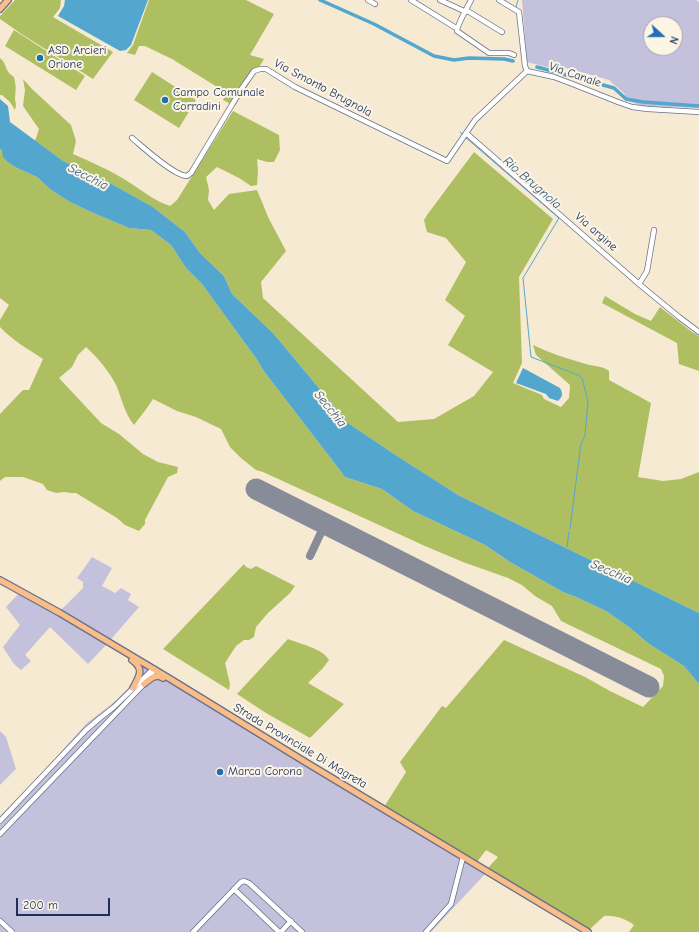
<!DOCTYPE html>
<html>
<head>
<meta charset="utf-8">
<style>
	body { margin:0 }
	#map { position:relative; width:699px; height:932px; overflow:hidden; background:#f6ead2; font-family:"Comic Neue",sans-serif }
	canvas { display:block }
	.north { position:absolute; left:643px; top:16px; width:40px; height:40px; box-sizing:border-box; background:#fcf5e5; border:1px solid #a2a6af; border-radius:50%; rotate:111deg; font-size:11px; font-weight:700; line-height:16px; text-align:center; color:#1b2f5e }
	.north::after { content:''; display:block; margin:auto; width:14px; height:18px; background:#1f6fb2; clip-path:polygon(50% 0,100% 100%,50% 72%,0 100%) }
	.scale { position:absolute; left:16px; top:898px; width:94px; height:18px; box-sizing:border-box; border:2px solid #1b2f5e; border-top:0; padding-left:5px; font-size:12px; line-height:14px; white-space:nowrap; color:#1b2f5e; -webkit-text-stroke:3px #fcf5e5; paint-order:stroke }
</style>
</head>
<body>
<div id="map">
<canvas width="699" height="932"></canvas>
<div class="north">N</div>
<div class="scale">200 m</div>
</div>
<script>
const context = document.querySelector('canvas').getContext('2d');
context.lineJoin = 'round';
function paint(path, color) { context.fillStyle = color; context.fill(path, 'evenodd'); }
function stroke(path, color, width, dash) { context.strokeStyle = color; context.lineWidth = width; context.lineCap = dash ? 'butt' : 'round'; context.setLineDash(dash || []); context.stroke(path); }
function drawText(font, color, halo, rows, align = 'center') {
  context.font = font + ' "Comic Neue",sans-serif'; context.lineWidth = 4; context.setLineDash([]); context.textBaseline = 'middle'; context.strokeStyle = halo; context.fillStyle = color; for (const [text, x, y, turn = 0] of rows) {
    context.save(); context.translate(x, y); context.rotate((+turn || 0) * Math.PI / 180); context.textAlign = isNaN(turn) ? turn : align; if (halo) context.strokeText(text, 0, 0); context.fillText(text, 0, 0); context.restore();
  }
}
paint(new Path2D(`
	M522,0H696L699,2V108L642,106L624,99L625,94L609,80L556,65L555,69L527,62ZM651,24H675V48H651Z
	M92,557L112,568L102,586L115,593L121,588L131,594L128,600L139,607L106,645L88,664L50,627L25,655L31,661L21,670L14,664L3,647L20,625L6,607L23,589L61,610L83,588V582L77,578Z
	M144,659L226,709L230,713L331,781L485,874L431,932H0V816L40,775L87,723L117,700L132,684Z
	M0,731L6,737L16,769L0,785Z`), '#c3c1db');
paint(new Path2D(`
	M15,0H61L60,8L53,17L113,52L93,79L23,35L0,19V16Z
	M149,0H246L274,14L250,55L264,59L235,106L223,100L227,93L222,90L172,59L145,46H139L135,55L127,53L133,45Z
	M14,30L85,76L76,90L5,46Z
	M0,58C8,65 4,71 14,77C16,86 16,88 15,97C15,102 17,105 15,110L10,102L2,95H0Z
	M152,72L196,100L179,128L134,100Z
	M23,79L32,89L71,125L76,141L73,154C91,162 110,170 127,181C142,190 154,201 170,206L177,200L233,111L279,135L280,150L274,162H267L257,159L258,171L257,185L251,186L239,178L217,167L206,177L209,190L208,200L214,210L229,194L257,190L269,219L286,251L261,282L263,298L398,422L434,419L474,396L493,372L448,345L465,316L445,300L466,262L446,238L427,232L424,220L427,215L474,152L553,219L519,277L522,363L513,383L542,395L544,399L561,407L569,398L570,385L536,355L533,345C550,353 568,359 586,364C596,367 600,365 609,371V380L651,403L638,477L663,481L681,479L699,472V613L458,495L391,452L348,423L273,333L232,294L224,276L200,253L185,232L153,207L101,178L63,161L35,141L39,129L23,106L25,90Z
	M0,149L2,150L9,163L17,168L37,177L51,190L70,202L91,212L129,228L151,230L171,245L186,268L202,284L247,346L256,358L263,370L345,477L382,489L413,511L485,545L510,562L563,592L576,597L606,611L629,627L649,644L684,666L699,684V932H629L634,925C626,919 615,915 604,916L589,930L487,869L498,857L486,850L477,862L384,807L406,772L400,762L442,706L446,708L504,640L585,677L610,691L643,707L663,686L664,676L661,669L561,621L552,606L535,596L522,585L508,578L463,562L425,546L263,472L256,470L241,458L230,447L221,429L196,417L177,411L153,399L147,408L134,425C125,414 122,400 117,387C110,372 98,358 86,347L78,355L72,367L59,378L101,423L119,434L143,454L158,462L178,467L177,473L168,477L145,520V524L139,531L125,525L117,518L76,493H70L65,492L56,493L47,490L43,484L23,477H5L0,481V414L20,393L23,390H29L43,359C28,349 12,340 0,327V320L9,305L0,298Z
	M605,296L635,314L651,321L660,307L692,332L699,336V371L679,364L677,343L602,303Z
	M244,564L246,567L251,569L256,566L295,586L290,593L268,613L256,627L254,637L249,640H244L236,646L225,663L230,684L229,690L163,649Z
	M288,639C300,644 322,648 329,660L323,668L308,683L344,704L310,738L266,713L237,694Z`), '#aebf62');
paint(new Path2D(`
	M65,0H148L131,45L126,50L120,51L58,16L64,6Z
	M0,99L8,106L10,122L63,161L101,178L153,207L185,232L200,253L224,276L232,294L273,333L348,423L391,452L458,495L699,613V684L684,666L649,644L629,627L606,611L576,597L563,592L510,562L485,545L413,511L382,489L345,477L263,370L256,358L247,346L202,284L186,268L171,245L151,230L129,228L91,212L70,202L51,190L37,177L17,168L9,163L3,157L2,150L0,149Z
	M523,368L560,388C563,394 563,396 558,401L549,398L546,394L516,383Z`), '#53a7ce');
stroke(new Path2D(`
	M516,7L518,0
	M460,132L463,135
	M465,137L559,218L523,278L531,357L578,375L582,378L588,402L585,435L580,447V451L570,529
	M567,547L569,532`), '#53a7ce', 1);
stroke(new Path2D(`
	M320,0L374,24L434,56L454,60L469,58L504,59L513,61
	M537,67L614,88L626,99L643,102L699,106`), '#53a7ce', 3.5);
stroke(new Path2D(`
	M310,556L325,524`), '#888c98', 8);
stroke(new Path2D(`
	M256,489L649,687`), '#888c98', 21);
const minor = new Path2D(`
	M368,0L375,4
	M411,0L456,28
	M440,0L466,12
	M471,0C468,6 457,25 457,31L489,53H509L514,55
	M499,0L519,12L525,66L527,71
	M466,10L502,32
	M527,71L554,77L570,83L618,102L632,107L648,109L699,112
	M466,133L639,284L679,317L699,332
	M132,138C143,147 174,176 187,176L191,173L242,88L254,71L260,69H266L295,87L447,161L475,120L527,71
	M639,284L647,271L654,230
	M0,821L86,730L100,718L114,707L151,671
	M0,834L144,684L153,672L154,669
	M234,889L279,932
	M0,921L12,932
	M193,932L241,882L244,881L249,883L302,932
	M281,932L291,921
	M426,932L451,904L463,857`);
const major = new Path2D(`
	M0,9L8,0
	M0,580L60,613L167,677L307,763L588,932
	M132,660C145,669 139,677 133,688
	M144,684C150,679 156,673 163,678`);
stroke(minor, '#687087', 6);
stroke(major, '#687087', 8);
stroke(minor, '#fff', 4.5);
stroke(major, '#f8bd89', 5.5);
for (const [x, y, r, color] of [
	[40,58,4,"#1f6fb2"],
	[165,100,4,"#1f6fb2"],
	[220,772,4,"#1f6fb2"]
]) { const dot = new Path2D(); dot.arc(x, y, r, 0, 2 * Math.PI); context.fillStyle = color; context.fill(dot); stroke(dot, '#fcf5e5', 1.5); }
drawText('12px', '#1b2f5e', '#fcf5e5', [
	["ASD Arcieri",48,51],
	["Orione",48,65],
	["Campo Comunale",173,93],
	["Corradini",173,107],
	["Marca Corona",228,772]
], 'left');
drawText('12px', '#1b2f5e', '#fcf5e5', [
	["Via Canale",575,75,19],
	["Via Smonto Brugnola",323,88,28],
	["Via argine",596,232,41],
	["Strada Provinciale Di Magreta",300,746,31]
]);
drawText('italic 13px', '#2f5985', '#fcf5e5', [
	["Secchia",88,177,27],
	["Rio Brugnola",532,183,41],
	["Secchia",330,409,51],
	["Secchia",611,572,23]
]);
</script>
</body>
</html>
